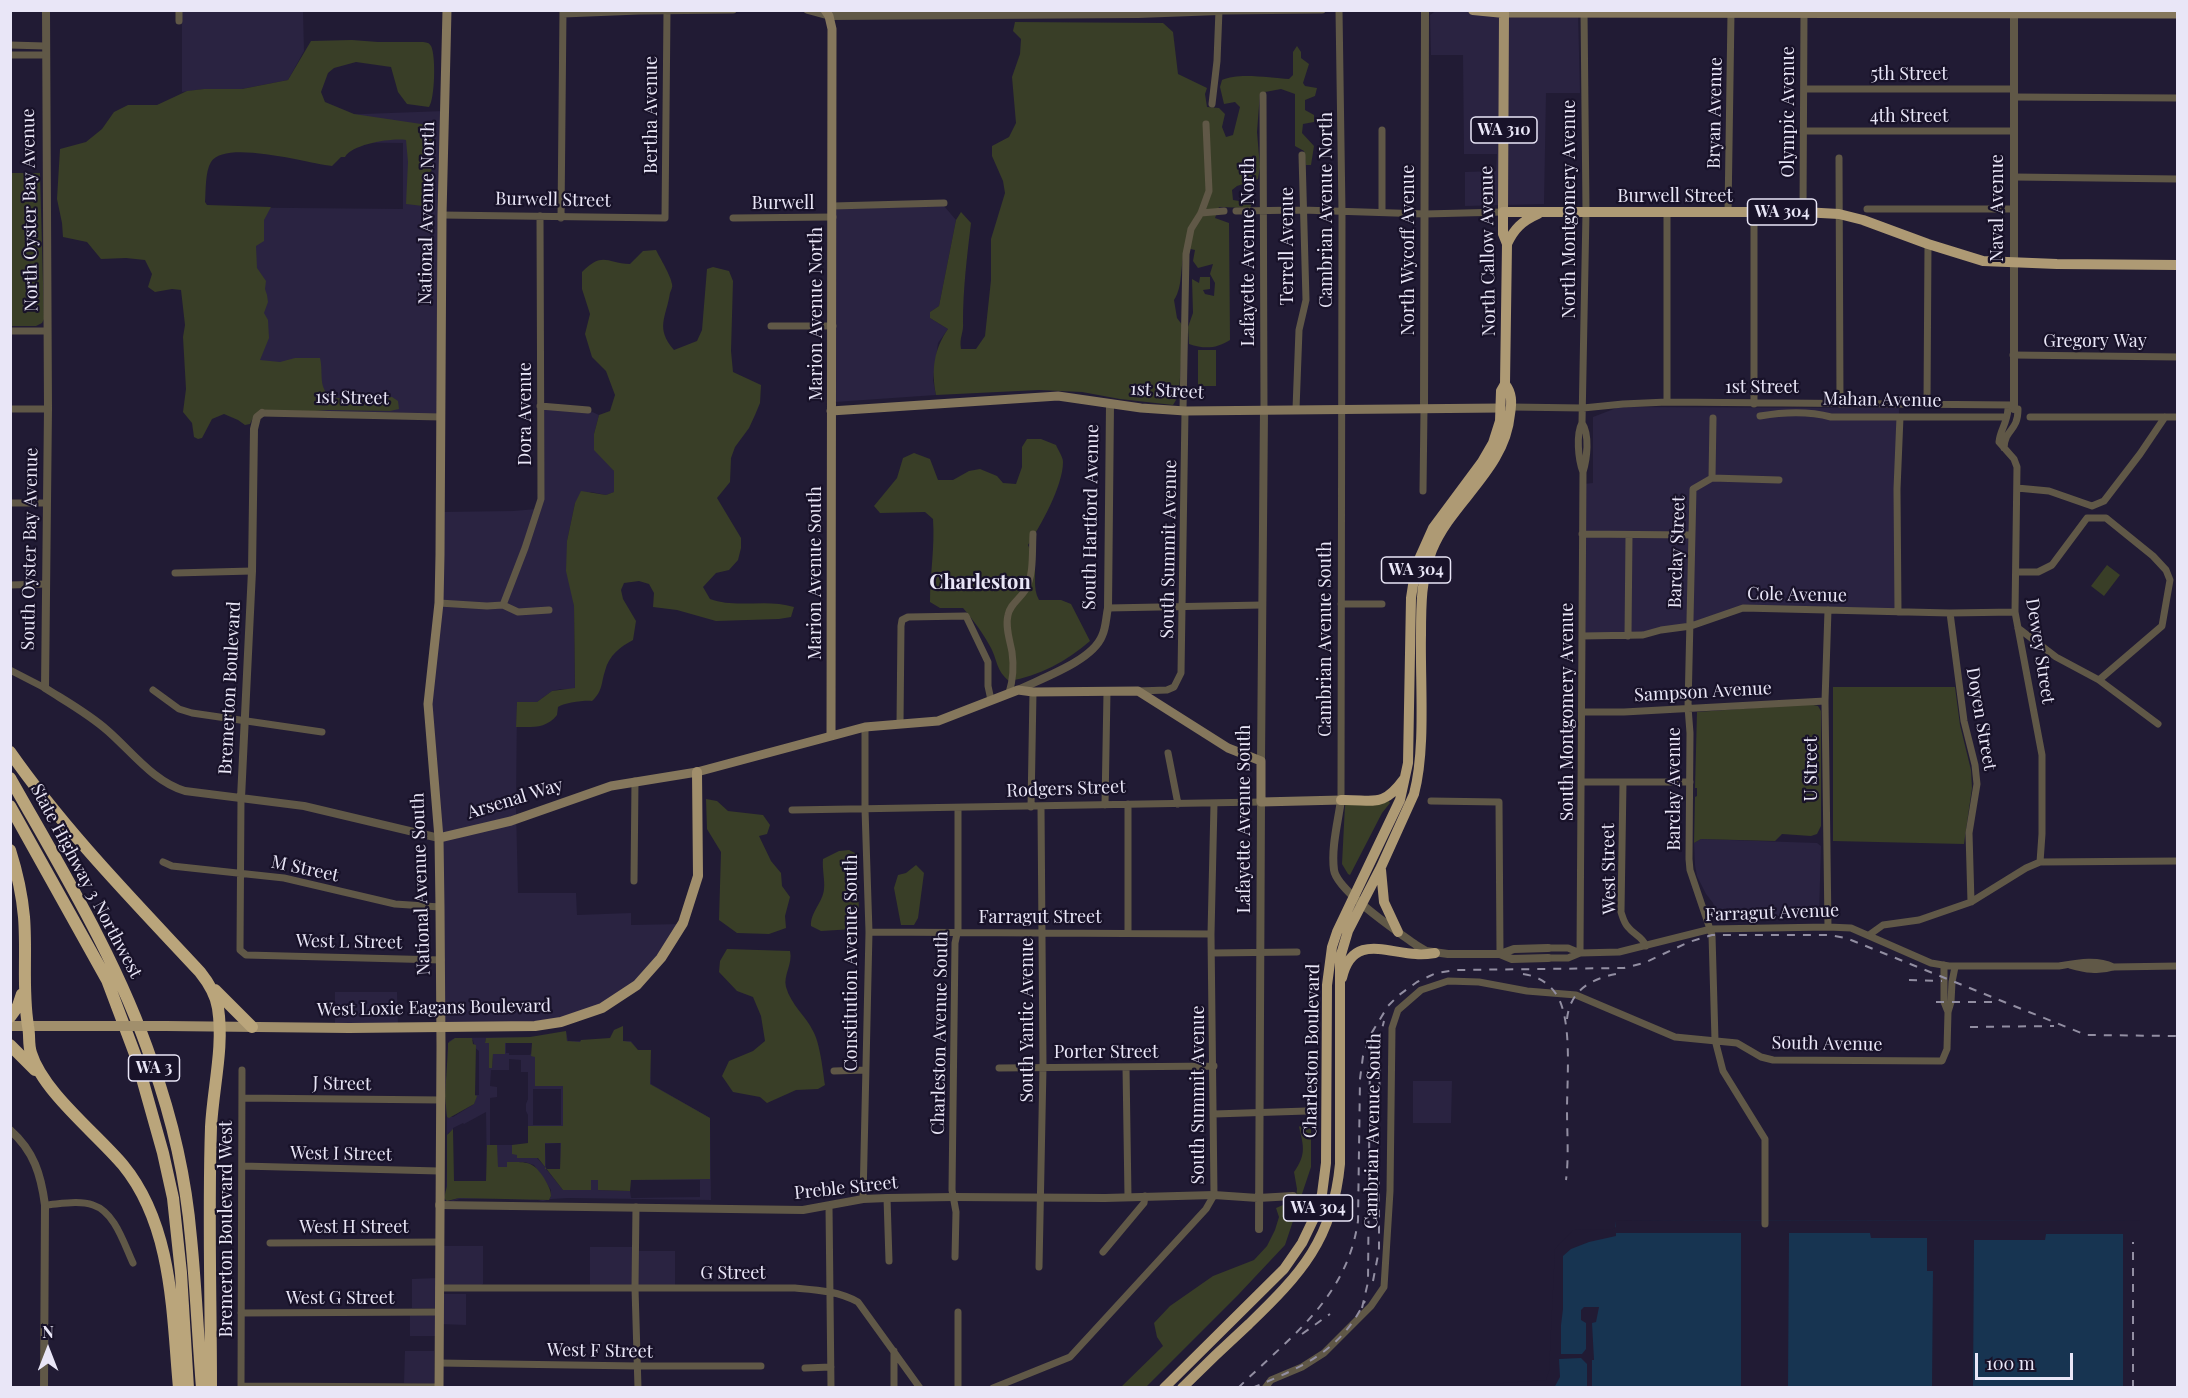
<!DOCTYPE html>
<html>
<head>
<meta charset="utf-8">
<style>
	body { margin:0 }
	#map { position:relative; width:2188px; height:1398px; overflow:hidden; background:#211b34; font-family:"Playfair Display",serif }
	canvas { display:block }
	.frame { position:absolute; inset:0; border:12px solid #e9e6f7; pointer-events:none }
	.north { position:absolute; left:18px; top:1320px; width:60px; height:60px; -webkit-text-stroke:4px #181229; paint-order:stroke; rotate:0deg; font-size:16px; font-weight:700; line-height:24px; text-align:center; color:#e9e6f7 }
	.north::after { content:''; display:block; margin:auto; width:21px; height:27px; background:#e9e6f7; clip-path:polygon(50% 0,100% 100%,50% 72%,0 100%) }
	.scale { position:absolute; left:1975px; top:1353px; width:98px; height:27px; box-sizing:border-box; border:3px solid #e9e6f7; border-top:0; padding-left:8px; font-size:18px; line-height:21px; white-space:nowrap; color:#e9e6f7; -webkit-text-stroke:4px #181229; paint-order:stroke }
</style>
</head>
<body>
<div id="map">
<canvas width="2188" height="1398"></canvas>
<div class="frame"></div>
<div class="north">N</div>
<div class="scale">100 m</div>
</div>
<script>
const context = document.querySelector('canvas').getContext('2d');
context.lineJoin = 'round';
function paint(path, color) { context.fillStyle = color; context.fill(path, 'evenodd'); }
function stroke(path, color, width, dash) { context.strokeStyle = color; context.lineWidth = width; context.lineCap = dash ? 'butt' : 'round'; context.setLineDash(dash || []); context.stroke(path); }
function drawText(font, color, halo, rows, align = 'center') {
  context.font = font + ' "Playfair Display",serif'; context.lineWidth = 4.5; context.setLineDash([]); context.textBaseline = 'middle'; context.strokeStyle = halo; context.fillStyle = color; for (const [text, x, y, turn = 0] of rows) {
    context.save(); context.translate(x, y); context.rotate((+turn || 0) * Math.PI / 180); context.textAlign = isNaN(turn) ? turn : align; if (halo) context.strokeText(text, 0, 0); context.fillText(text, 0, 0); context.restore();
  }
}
paint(new Path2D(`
	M1437,10L1578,11L1580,93H1546L1544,204L1465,206V172L1496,171L1497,154H1464L1463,55H1431L1430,15Z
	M182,11H303L304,51L288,80L242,89H204L182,92Z
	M444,111L441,417L186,410V207L403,209V143L311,142L310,116Z
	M944,206L956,220L939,306L930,312V318L948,329L938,343L933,380L936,395L835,402L836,209Z
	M540,406L588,410L599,415L594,434L614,471V492L606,495L591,492L575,503L567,541L574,606L575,689H561L552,691L537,702H517L516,808L518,893H576L577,915L631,913V925L682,924L637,985L574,1019L441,1027V833L430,735L441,512L513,511L537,509Z
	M1619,407L1899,408L1898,612L1753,607L1643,635L1582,636L1583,484L1593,483V417Z
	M1701,839L1817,843L1821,846L1819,914L1816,917L1717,915L1713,903L1706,894L1697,876L1695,865L1694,843Z
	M335,992H397L398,1025L335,1026Z
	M566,1031L568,1041H631L638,1050H651V1084L710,1118L711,1200L569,1198L551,1199L543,1201L532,1199H460L449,1202L446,1201L444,1198L447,1186V1104L444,1096L449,1041L455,1038L530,1037ZM565,1031L567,1041L571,1044L631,1042L638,1050L651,1051L650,1084L710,1119L631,1180H700V1197L631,1198L630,1191L598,1190V1180H591V1190H563L546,1169H560L561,1143H545V1167L537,1158H518L520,1143V1145H497V1167H507L508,1162H525L534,1165L551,1190V1196L549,1200L459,1198L450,1201L446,1200L448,1133L453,1130L454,1181L453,1128L463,1123L464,1124L486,1112L487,1181V1145H490V1098L497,1097V1087L490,1086L491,1070H509V1059L521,1060V1072H528V1099L526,1104V1111L528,1115V1143L563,1126V1086H535V1056H531V1053L530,1055H509V1053H506V1043H532V1053L533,1043H505L493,1054L492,1068H489V1043L485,1042L486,1039L530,1037ZM473,1040L475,1048L479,1051V1095H476L474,1104L453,1117H447L445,1096L448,1043ZM533,1089H561V1125H533ZM560,1143V1169H546L545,1144Z
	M1413,1081H1452L1451,1123H1413Z
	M439,1246H483V1284L475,1290L440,1287Z
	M590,1247H635L634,1287H590Z
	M636,1251H675V1287H636Z
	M438,1278V1308H412V1279Z
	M441,1294H466V1325L440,1324Z
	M410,1313H437V1336H410Z
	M405,1351H434V1384L404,1383Z`), '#2a2341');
paint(new Path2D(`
	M1015,22L1163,23L1173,32L1178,74L1207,88L1205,94L1207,107L1219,108L1225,114L1222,127L1226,137L1233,135L1240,107L1235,102L1224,104L1220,87L1222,80C1238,72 1271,78 1289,79L1293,75V52L1297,46L1301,52V58L1309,64L1303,83L1305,86L1317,88L1315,96L1305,100V110L1314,115V122L1303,124L1302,133L1314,146L1311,165H1306L1304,151L1295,146V94L1281,89L1260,93L1257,132L1260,167L1258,179L1237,186L1232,190L1233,200L1252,203L1250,208L1219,207L1215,218L1229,223L1230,340C1216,349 1204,349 1189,344L1188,327L1193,313L1192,279L1199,283L1200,277H1210V289L1203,290L1205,294L1214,296L1215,283L1210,274L1213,264L1198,268L1193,261L1195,250L1186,248C1179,265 1184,285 1174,300L1177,318L1183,326L1179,395L1173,405L1120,399L1082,392L1039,390L936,395C931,370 934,349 948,329L930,318V312L939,306L956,220L961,212L971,223C967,256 963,289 963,322C964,333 959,337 961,349H976L985,336L991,280V239L1005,193L1003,181L992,156V146L1009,137L1016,123L1012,77L1020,54L1021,39L1013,31Z
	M352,40L378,42H423C428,43 428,42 431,46C436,55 435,99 429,107L407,104L398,92L391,67L356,62L334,68L328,73L321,92L325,102L354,114L428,125L431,128L433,138L430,197L428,204L423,206L406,204L408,162L406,140C391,138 353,144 345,157H341L332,166C310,164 225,139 211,162C205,172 206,190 205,202L207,205L271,207L264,220V241L256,246L257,268L266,281L265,289L267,295L268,302L264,313L268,320L269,338L260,360L280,362L295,358H320C324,373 316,394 337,398L392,397L398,401L399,409L390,411L328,410L254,416L250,424L245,425L238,420L224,414L212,419L202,438L198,439L194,437L192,423L183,412L186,389L183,337L185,325L181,290L172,289L155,292L148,287L152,274L145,260L126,258L101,259L87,242L63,237L62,223L57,199L60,149L86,142L102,129L114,112L128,105H157L187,91L204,89H242L288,80L311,41Z
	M11,173H40L44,319L42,323L36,326H11Z
	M656,250C660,258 671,276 672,284C673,287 671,290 670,293C666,318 655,328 674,350L697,341L702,330L707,269L713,267L729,271L733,281L731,351L733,372L761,385L760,403L755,415L749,428L735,447L731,458L730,482L717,498L741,538V548L738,560L729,570L716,573L703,587L710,599C737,609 766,598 794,607L791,617L779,619L716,621L677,610L653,607L654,593L649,584L639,581L624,583L621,590L623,599L636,621L633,640C620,647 609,655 605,671C601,683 603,691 592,701C585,700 563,703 558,707L557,715C546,729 532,727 516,727L517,702H537L552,691L575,688L574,606L566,571L567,541L575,503L581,491L606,495L614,492V471L594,450V434L599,415L610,411L615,395L606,371L592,357L585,334L590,314L582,289V272C603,251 606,263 630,264L643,251Z
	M1198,350H1216V386H1198Z
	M1027,439H1041L1056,445C1058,450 1063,457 1063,462C1063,486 1041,525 1028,545C1030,550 1033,555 1034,560C1037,573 1032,588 1039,600H1061L1071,604L1090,641C1067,661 1039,676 1009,681C996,670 998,662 991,648C983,633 974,621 963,608H940L930,602C930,574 935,547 933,519L925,512L880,513L874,506L897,478L903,458L914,453L930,459L938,480H953L969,471L980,469L997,476L1003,483L1016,484L1022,467V447Z
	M2107,565L2120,575L2104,596L2091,586Z
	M1833,687H1955L1960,725L1971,770L1972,788L1964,844L1833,841Z
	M1809,704L1818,706L1821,711V826L1817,834L1811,836L1782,834L1775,841L1701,839L1694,843L1695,797L1697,796V788H1695L1697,712Z
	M706,799L717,801L728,811L763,815L770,825L767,834L759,836L771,861L781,873L782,886L790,897L785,916L786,928L769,934L737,933L719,920L721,852L707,829Z
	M1388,800L1390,803L1382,813L1350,875L1348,874L1342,864L1345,805Z
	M849,850L855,853L857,860L859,912L854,929L821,931L811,926C810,913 823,902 824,889C825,880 822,869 823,859L839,851Z
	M916,865L924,873L918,918L914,925H901L894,888L898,875L906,873Z
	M727,949L790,951C793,964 783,975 786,987C791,1005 806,1016 813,1031C820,1043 823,1071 825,1085L818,1089L796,1090L767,1103L760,1097L733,1092L722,1076L729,1061L753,1051L765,1041L761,1016L753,997L737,991L719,972L720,961Z
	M623,1026V1041L631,1042L638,1050H651L650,1084L710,1118V1179L631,1180L630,1191L598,1190V1180H591V1190H563L538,1158H517V1155L512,1154V1145L528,1143V1126H563V1086H535V1057L531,1056L532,1043H505V1054H493L492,1068H489V1043H485L486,1038L530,1037L566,1031L567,1041L580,1042L581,1040L610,1038L614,1030ZM545,1143H561L560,1169H545Z
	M455,1038H472L473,1044L476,1045L475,1095L477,1096L474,1104L449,1118L447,1117L445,1096L448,1048V1043Z
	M1311,1113V1167L1285,1245L1238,1295L1146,1387L1120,1388L1163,1346L1157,1337L1154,1323L1170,1306L1213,1276L1254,1260L1267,1246L1275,1230L1279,1217L1276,1208L1290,1202L1296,1198L1297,1189L1294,1172C1306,1155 1304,1147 1299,1127Z
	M453,1129L454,1181H486L487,1145H497L498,1167H507V1162C527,1162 533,1161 544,1178C547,1184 551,1189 551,1196L549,1200L459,1198L447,1201L444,1198L447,1186V1135Z`), '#393e27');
paint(new Path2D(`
	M2142,1220V1234H2160V1387L1475,1388L1549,1383L1558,1250L1615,1232L1616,1221Z`), '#173451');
paint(new Path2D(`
	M2142,1220V1234H2160V1387H2123V1234H2046L2045,1240H1974L1973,1387L1932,1388L1933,1271H1927V1238H1871L1870,1233H1789L1788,1387L1741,1388V1233H1616V1236L1589,1242L1571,1249L1563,1256V1309L1561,1325V1354H1582L1586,1349V1323L1581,1320V1310L1584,1307H1599L1596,1322L1592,1323L1594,1360H1592V1387H1587V1364L1581,1358L1559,1359L1560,1377L1554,1388H1472L1475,1385L1546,1380L1549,1371L1555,1249L1573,1230L1613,1229L1616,1227V1221Z`), '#211b34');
stroke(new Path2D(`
	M179,10V21
	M807,10L829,16
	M1339,10L1342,212L1341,800
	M1219,11L1322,10
	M563,14L639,11L733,10
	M10,45L45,46
	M10,55H45
	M1804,89H2014
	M1263,95L1264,409
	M2014,97L2178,98
	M1212,104L1217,61L1219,10
	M1382,130V212
	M1803,131H2014
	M1839,158L1840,404
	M2014,177L2178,179
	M833,206L944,203
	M1867,209H2013
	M1236,211L1302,210L1425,214L1503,212
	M1667,212V402
	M1728,212L1731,13
	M1754,212V404
	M1803,212L1804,13
	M1201,213L1224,211
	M442,215L665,218L667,11
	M561,218L563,10
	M733,218L833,217
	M771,326H833
	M10,331H47
	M2013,355L2178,357
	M1927,404L1928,244
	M540,406L588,410
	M1511,407L1583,408L1623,404L1667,402L2013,405
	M10,409H48
	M1296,409L1299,330L1306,300L1302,155
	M2008,409C2007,424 2000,430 1999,442L2014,459L2017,467L2015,612L2042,755V834L2040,862
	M1183,410L1186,254L1191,229L1201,213L1209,191L1206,124
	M262,413L441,417
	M1760,416C1783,412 1809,411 1831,417H2003
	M2030,417H2178
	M1713,418L1712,478L1693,489L1688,707L1690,733L1689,859L1690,870L1712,935L1715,1040L1723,1071L1765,1139V1224
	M1582,423C1590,435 1587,459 1583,472
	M2004,448C2005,428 2018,432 2018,409
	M1712,478L1779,480
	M2017,488L2049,491L2092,506L2104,501L2140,454L2165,417
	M1423,491L1424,409
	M10,503H47
	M1582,534L1691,535
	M2016,572H2038L2052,565L2087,518H2106L2153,556L2166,570L2170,580L2162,626L2099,680
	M175,573L252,571
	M10,585L46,584
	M439,603L487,606L503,605L518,612L549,610
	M1341,604H1382
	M503,605L525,548L541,499L540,216
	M1108,608L1262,605
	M1898,612L1897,489L1900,417
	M1950,613L1964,721L1975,765L1977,784L1969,833L1971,902
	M2018,628L2056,657L2099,680L2158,724
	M1582,636L1643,635L1661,630L1691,626L1743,608L1950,613L2015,612
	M1628,636L1629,536
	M10,670L45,688
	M153,690L179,709L192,713L322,732
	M1138,691L1167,690L1174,687L1181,673L1185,411
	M1009,693C1013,680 1014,666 1012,652C1010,641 1005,627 1008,615C1010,604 1020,599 1026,589C1034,574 1032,551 1033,534
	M1582,712H1624L1825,701
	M900,724L901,626L902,620L908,617L966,616L988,662V686L991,700
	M1168,753L1178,804
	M1581,782H1690
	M1623,782L1621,912C1623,918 1624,923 1628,927C1634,935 1642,936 1646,946
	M241,798L240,950L246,955L441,960
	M1431,801L1499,802L1500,954
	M1128,804V933
	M1105,805L1107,692
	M1031,807L1033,692
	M792,810L1261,802
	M163,862L172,866L284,878L395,904L440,907
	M634,881L635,781
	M1828,927L1825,701L1828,610
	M869,932L1211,934
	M1869,935L1883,925L1919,920L1971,902L2026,868L2040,862L2178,861
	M1548,948H1568L1580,953
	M1212,953L1297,952
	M1580,953L1583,472C1578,459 1576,434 1582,423L1586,212L1584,10
	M1548,958H1568L1580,953L1619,952L1711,929L1828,927L1851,928L1931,963L1949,966H2059C2077,963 2097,959 2113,967
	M1944,965V1002L1948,1012
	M2070,965C2085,969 2098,972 2113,967L2178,966
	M1126,1067L1128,1197
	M999,1068L1214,1066
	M834,1071L865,1070
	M242,1098L441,1100
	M1214,1114L1307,1111
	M242,1166L439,1171
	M887,1198L889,1261
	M863,1199L869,932L865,809V727
	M45,1205C60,1204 79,1200 93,1205C115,1212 124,1244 133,1263
	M829,1206L831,1388
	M636,1207L635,1288L638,1388
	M270,1243L439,1242
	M1103,1252L1144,1203L1145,1196
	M955,1257L956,1212L952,1190L955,943L958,929V808
	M1039,1267L1043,1067L1041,807
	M439,1288H795C818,1290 838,1291 858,1302L920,1388
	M958,1312V1388
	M241,1313L439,1312
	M894,1351V1388
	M439,1363L637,1366H761
	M805,1368L831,1367
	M241,1386L439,1387
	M241,1388L242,1070
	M993,1388L1070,1357L1206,1209L1214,1195L1211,934L1214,804
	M1265,1388L1271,1380L1302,1367L1324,1353L1371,1306L1384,1287L1390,1191L1392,1028L1398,1010L1421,990L1448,981L1479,982L1527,991L1576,995L1675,1037L1737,1043L1761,1057L1773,1060L1942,1061L1947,1049L1948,1012L1951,1002L1952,982L1955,967`), '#605847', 7);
stroke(new Path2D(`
	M46,10L48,409L45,688C67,702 89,714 108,731C132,752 154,782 185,791L304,806L439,838
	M2014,10V409
	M829,16L1138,14L1219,11
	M1424,409L1425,10
	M1018,690C1042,678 1092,661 1102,636C1106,628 1106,617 1108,608L1110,404
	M1261,761L1264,409
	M241,798L252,571L254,429L257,417L262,413
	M1341,800C1338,822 1331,848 1334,870C1337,891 1398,932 1416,945L1426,951L1448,954H1500L1514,949L1548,948
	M1500,954L1512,959L1548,958
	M10,1130C34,1151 41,1175 45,1205L44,1388
	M439,1205L803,1210L863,1199L887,1198L954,1197L1105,1198L1214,1195L1258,1198L1293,1196
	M1259,1229L1261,802`), '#605847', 8);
stroke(new Path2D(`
	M825,10L829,16L832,29L831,735
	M1504,13L2178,14
	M831,411L1058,396L1141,408L1185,411L1501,408
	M439,838L511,821L611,786L697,772L865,727L938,721L1018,690L1033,692L1138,691L1228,748L1261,761V802L1341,800
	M439,1388L441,1046L440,907L439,838L428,704L439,603L440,555L442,215L447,10`), '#85775c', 9);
stroke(new Path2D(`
	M1473,10L1504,13L1503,212
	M10,1026H100
	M166,1026L349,1028L535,1026L561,1022L602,1008L637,985L661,958L683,923L698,876L697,772`), '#a18f6c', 10);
stroke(new Path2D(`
	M1507,244C1514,229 1522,221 1538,214
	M1341,800C1374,799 1382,809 1404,779
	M1381,870L1384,902L1398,932
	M1342,978C1352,933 1387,953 1416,954C1422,955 1429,954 1435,953
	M1164,1388L1284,1269L1302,1243L1315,1216L1322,1194L1326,1163L1327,985L1332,947L1337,932L1400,800L1408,763L1411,598L1416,566L1433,528L1482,462L1493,443L1500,421L1501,391L1505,384L1507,244L1503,234V212H1803L1839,214L1863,220L1928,244L1983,261L2057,264L2178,265
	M1182,1388C1204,1366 1226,1345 1249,1324C1301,1274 1333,1239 1340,1164V958L1348,931L1381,867L1414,794C1426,749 1420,683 1421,635C1421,606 1421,578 1432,550C1452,501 1505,470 1510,414C1512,402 1512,393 1505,384`), '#ae9a74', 10);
stroke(new Path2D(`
	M10,752C66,832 134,901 200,972C208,982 216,995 218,1008C224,1047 213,1088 211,1127C208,1213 211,1301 211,1388
	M10,778C62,870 118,961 152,1062C172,1118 186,1179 191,1238C196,1288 198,1338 202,1388
	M10,806L107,980L136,1057L163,1153L173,1198L181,1273L188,1388
	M10,850C17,872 22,894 24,917C27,954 22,990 28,1026C30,1035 28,1044 31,1053C43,1092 96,1133 123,1165C173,1226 172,1313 179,1388
	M215,990L252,1027
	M10,1017L18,1006L22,994
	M10,1045L35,1070`), '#baa57b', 12);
stroke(new Path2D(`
	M1523,974C1539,976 1552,985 1559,999C1572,1026 1567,1080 1567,1110C1567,1133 1569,1157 1566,1180
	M1909,980L1942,981
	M1936,1002H1993
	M1567,1019C1570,991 1590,979 1616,974
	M1970,1027L2054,1026
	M1379,1122L1380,1037L1384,1021
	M1373,1281L1379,1250V1178
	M1362,1308L1368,1282L1370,1053
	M1302,1334L1330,1314
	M1238,1388C1291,1336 1347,1298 1358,1221L1360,1079L1363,1056L1371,1034L1388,1006L1399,995L1417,982L1436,973L1457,970L1624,968L1644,963L1689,942L1712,935H1829L1846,938L2086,1035L2178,1036
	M1252,1388C1302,1367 1340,1352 1365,1301
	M2133,1388V1242`), '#928ea2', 2, [8, 8]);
stroke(new Path2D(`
	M100,1026H166`), '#a18f6c', 10);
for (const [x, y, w] of [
	[1504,130,66],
	[1782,212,69],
	[1416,570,69],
	[154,1068,51],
	[1318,1208,69]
]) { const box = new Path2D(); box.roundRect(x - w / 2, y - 13, w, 26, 4.5); context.fillStyle = '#181229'; context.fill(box); stroke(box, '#e9e6f7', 1.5); }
drawText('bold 16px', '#e9e6f7', null, [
	["WA 310",1504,130],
	["WA 304",1782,212],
	["WA 304",1416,570],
	["WA 3",154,1068],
	["WA 304",1318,1208]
]);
drawText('18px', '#e9e6f7', '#181229', [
	["5th Street",1909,74],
	["Olympic Avenue",1788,112,-90],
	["Bryan Avenue",1715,113,-89],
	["Bertha Avenue",651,115,-90],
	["4th Street",1909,116],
	["Burwell Street",1675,196],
	["Burwell Street",553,200,1],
	["Burwell",783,203],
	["Naval Avenue",1997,208,-90],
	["North Montgomery Avenue",1569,209,-90],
	["North Oyster Bay Avenue",30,210,-91],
	["Cambrian Avenue North",1326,210,-90],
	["National Avenue North",427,213,-89],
	["Terrell Avenue",1287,246,-90],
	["North Wycoff Avenue",1408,250,-90],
	["North Callow Avenue",1488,251,-91],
	["Lafayette Avenue North",1248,252,-90],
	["Marion Avenue North",816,314,-90],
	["Gregory Way",2095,341],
	["1st Street",1762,387],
	["1st Street",1167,391,3],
	["1st Street",352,398,1],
	["Mahan Avenue",1882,400,1],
	["Dora Avenue",525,414,-90],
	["South Hartford Avenue",1091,517,-89],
	["South Oyster Bay Avenue",30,549,-89],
	["South Summit Avenue",1169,549,-89],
	["Barclay Street",1677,552,-88],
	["Marion Avenue South",815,573,-90],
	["Cole Avenue",1797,595,1],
	["Cambrian Avenue South",1325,639,-90],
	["Dewey Street",2040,651,81],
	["Bremerton Boulevard",230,688,-87],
	["Sampson Avenue",1703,692,-3],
	["South Montgomery Avenue",1567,712,-90],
	["Doyen Street",1981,719,80],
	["U Street",1811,769,-90],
	["Rodgers Street",1066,789,-2],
	["Barclay Avenue",1674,789,-90],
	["Arsenal Way",515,799,-17],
	["Lafayette Avenue South",1244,819,-90],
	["M Street",305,869,12],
	["West Street",1609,869,-91],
	["State Highway 3 Northwest",86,881,62],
	["National Avenue South",421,884,-92],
	["Farragut Avenue",1772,913,-2],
	["Farragut Street",1040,917],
	["West L Street",349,942,1],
	["Constitution Avenue South",851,963,-90],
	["West Loxie Eagans Boulevard",434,1008,-1],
	["South Yantic Avenue",1027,1020,-90],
	["Charleston Avenue South",940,1033,-89],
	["South Avenue",1827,1044,1],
	["Charleston Boulevard",1312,1051,-89],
	["Porter Street",1106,1052],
	["J Street",342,1084,1],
	["South Summit Avenue",1198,1095,-90],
	["Cambrian Avenue South",1373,1131,-89],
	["West I Street",341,1154,1],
	["Preble Street",846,1188,-6],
	["West H Street",354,1227],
	["Bremerton Boulevard West",226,1229,-90],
	["G Street",733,1273],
	["West G Street",340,1298],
	["West F Street",600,1351,1]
]);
drawText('bold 20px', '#e9e6f7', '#181229', [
	["Charleston",980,583]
]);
</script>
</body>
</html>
